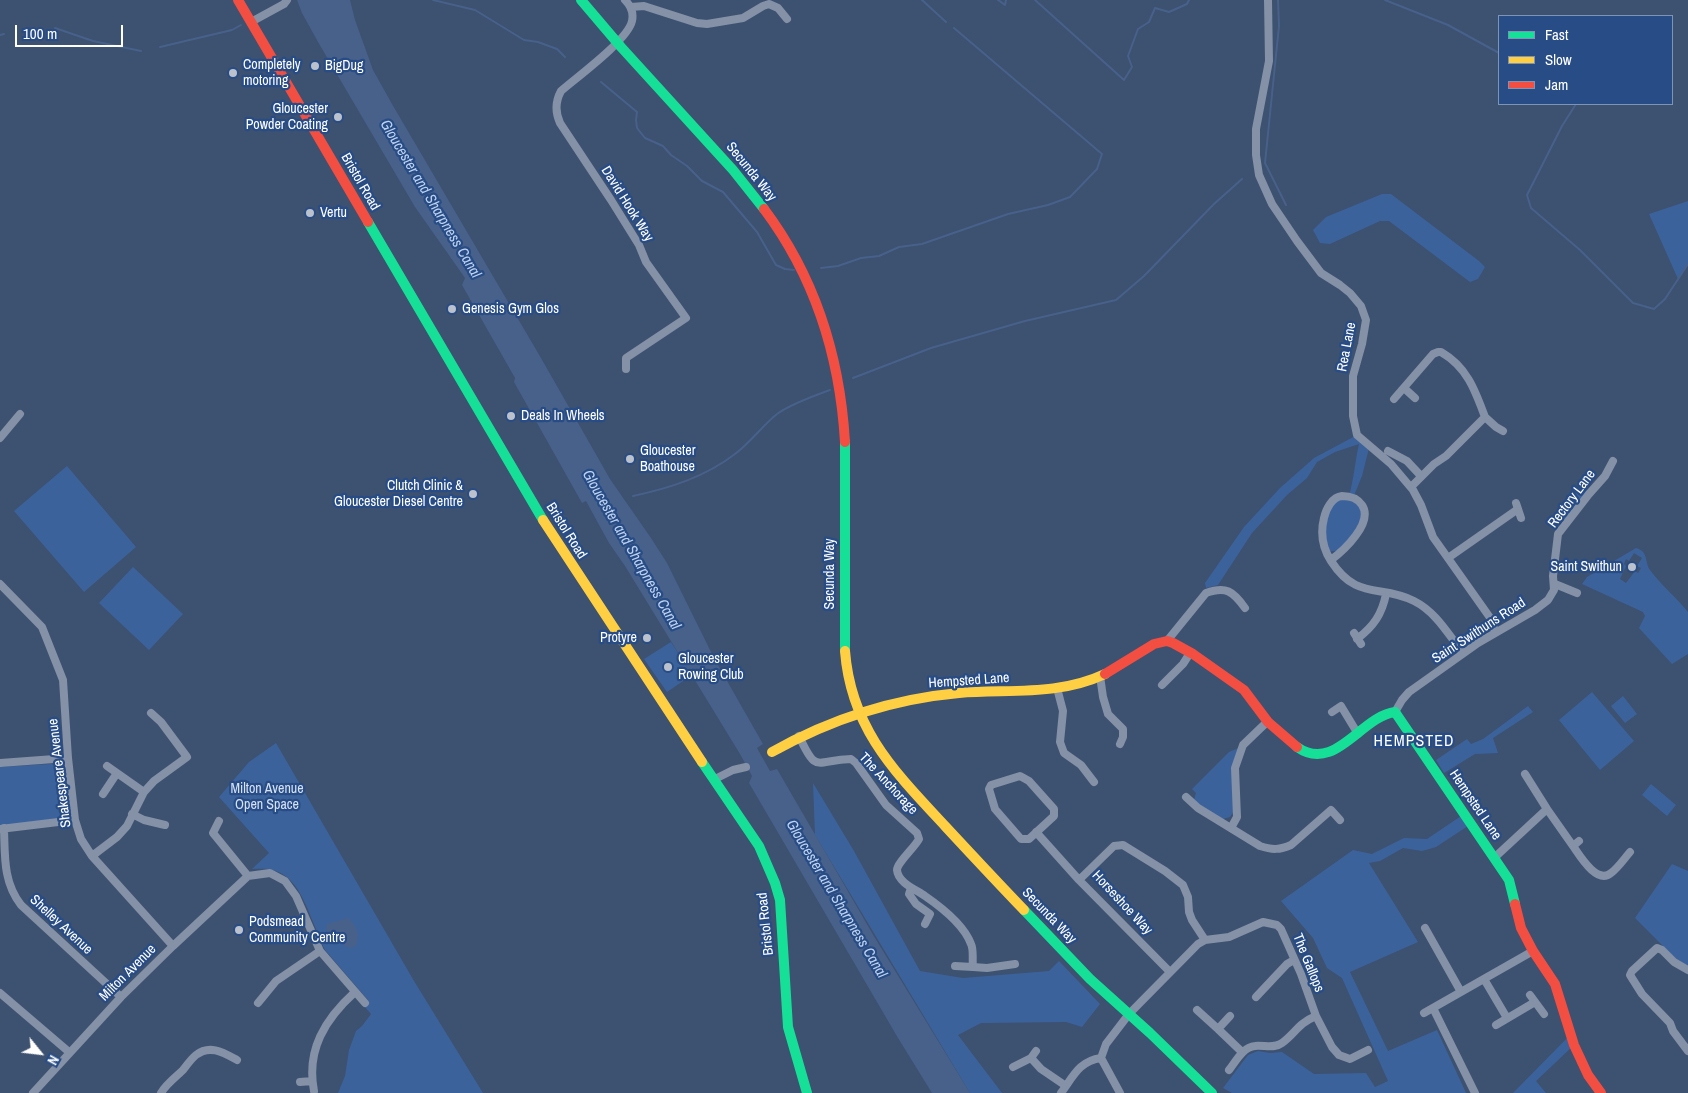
<!DOCTYPE html>
<html>
<head>
<meta charset="utf-8">
<style>
	body { margin:0 }
	#map { position:relative; width:1688px; height:1093px; overflow:hidden; background:#3d5170; font-family:"Archivo Narrow",sans-serif }
	canvas { display:block }
	.legend { position:absolute; left:1498px; top:15px; width:175px; height:90px; box-sizing:border-box; background:#274c86; border:1px solid #7d94b6; margin:0; padding:6px 9px; list-style:none; font-size:15px; color:#fff }
	.legend li { display:flex; align-items:center; gap:10px; height:25px }
	.legend b { width:25px; border:1px solid #7d94b6 }
	.north { position:absolute; left:15px; top:1028px; width:50px; height:50px; -webkit-text-stroke:4px #274c86; paint-order:stroke; rotate:119deg; font-size:14px; font-weight:700; line-height:20px; text-align:center; color:#fff }
	.north::after { content:''; display:block; margin:auto; width:18px; height:22px; background:#fff; clip-path:polygon(50% 0,100% 100%,50% 72%,0 100%) }
	.scale { position:absolute; left:15px; top:25px; width:108px; height:22px; box-sizing:border-box; border:2px solid #fff; border-top:0; padding-left:6px; font-size:15px; line-height:18px; white-space:nowrap; color:#fff; -webkit-text-stroke:4px #274c86; paint-order:stroke }
</style>
</head>
<body>
<div id="map">
<canvas width="1688" height="1093"></canvas>
<ul class="legend">
<li><b style="height:6px;background:#16e098"></b>Fast</li>
<li><b style="height:6px;background:#ffcf43"></b>Slow</li>
<li><b style="height:6px;background:#f24e42"></b>Jam</li>
</ul>
<div class="north">N</div>
<div class="scale">100 m</div>
</div>
<script>
const context = document.querySelector('canvas').getContext('2d');
context.lineJoin = 'round';
function paint(path, color) { context.fillStyle = color; context.fill(path, 'evenodd'); }
function stroke(path, color, width, dash) { context.strokeStyle = color; context.lineWidth = width; context.lineCap = dash ? 'butt' : 'round'; context.setLineDash(dash || []); context.stroke(path); }
function drawText(font, color, halo, rows, align = 'center') {
  context.font = font + ' "Archivo Narrow",sans-serif'; context.lineWidth = 4.5; context.setLineDash([]); context.textBaseline = 'middle'; context.strokeStyle = halo; context.fillStyle = color; for (const [text, x, y, turn = 0] of rows) {
    context.save(); context.translate(x, y); context.rotate((+turn || 0) * Math.PI / 180); context.textAlign = isNaN(turn) ? turn : align; if (halo) context.strokeText(text, 0, 0); context.fillText(text, 0, 0); context.restore();
  }
}
paint(new Path2D(`
	M1382,194H1391L1479,261L1485,267L1478,279L1470,282L1389,221H1380L1330,244L1320,243L1313,230L1326,217Z
	M1688,201V264L1678,279L1649,214Z
	M1357,435L1369,448L1362,476L1353,498L1358,500L1364,519L1344,550L1325,552L1322,540L1330,502L1349,496C1354,479 1355,461 1359,444L1335,452L1317,462L1307,478L1287,495L1252,533L1218,585L1206,588L1205,583L1244,527L1280,488L1314,458Z
	M67,466L136,547L84,592L14,511Z
	M1582,488L1588,493L1564,523C1562,508 1570,496 1582,488Z
	M1636,548C1649,552 1644,561 1650,570C1661,585 1676,597 1688,612V654L1672,664L1639,628L1645,616L1643,612L1582,584L1587,577ZM1634,553L1642,558L1637,566L1641,568L1638,573L1635,571L1626,583L1620,579L1626,566L1624,564L1626,559L1629,561Z
	M133,567L183,614L149,650L99,603Z
	M671,642L692,675L667,692L644,659Z
	M1592,692L1634,741L1600,770L1559,720Z
	M1623,696L1637,714L1625,723L1611,706Z
	M1528,706L1533,712L1493,738L1498,753L1475,754L1444,773L1436,760L1467,739L1471,744L1483,739Z
	M276,743L414,981L483,1093H338L345,1076L349,1050L356,1031L362,1026L371,1014L364,1006L368,1000L325,950L315,930L316,929C307,909 299,879 276,871C268,868 260,869 252,869L269,853L219,797L249,762Z
	M1241,747L1234,811L1230,817L1223,819L1199,806L1194,800L1196,793L1192,789L1229,752Z
	M51,764C52,764 57,766 58,767C70,777 71,810 59,819L0,826V767Z
	M813,783L854,851L920,971L963,978L1049,971L1059,961L1100,1004L1082,1027L1066,1022L981,1023L958,1035L1002,1093H970L815,835Z
	M1651,784L1676,805L1667,816L1642,795Z
	M1464,814L1471,824L1436,847L1422,851L1403,848L1380,861L1369,863L1418,942L1350,972L1388,1051L1437,1030L1466,1093H1232L1223,1088L1248,1055L1258,1051L1270,1053L1282,1052L1314,1074L1366,1073L1375,1087L1388,1081L1342,978L1327,968L1313,938L1281,901L1353,850L1372,854L1404,838L1427,839Z
	M1672,864L1688,871V966L1675,958L1635,918Z
	M1571,1034L1574,1045L1536,1081L1546,1093H1513Z`), '#3c629c');
paint(new Path2D(`
	M297,0H350L355,20L373,70L392,104L541,358L610,479L651,538L667,563L714,658L763,744L757,748L770,771L777,769L875,938L970,1093H932L898,1038L749,783L752,776L740,754L625,566L609,543L586,501L582,503L514,382L515,378L462,285L465,278L415,207L318,42L302,13Z
	M348,918C357,926 360,934 356,946L350,948L337,942L326,929L327,924Z`), '#48618a');
stroke(new Path2D(`
	M433,0L475,10L524,40L538,42L557,49L565,57
	M922,0L946,22
	M998,0L1005,5L1006,0
	M1035,0L1124,80L1132,67L1128,56L1138,29L1149,22L1155,8L1169,12L1187,4L1189,0
	M1278,0L1279,26L1265,163L1286,205
	M1385,0L1448,25L1499,53
	M55,28L93,41L141,51
	M0,35L4,34
	M160,47L232,30L241,25
	M601,82L637,112L636,120L637,128L645,138L663,146L671,155L687,166L702,181L723,192L757,232L776,265L785,269L794,270
	M1576,104L1562,126L1527,195L1531,208L1580,250L1633,303L1654,309L1665,299L1688,264
	M821,268L838,266L861,258L879,256L899,247L922,244L1008,214L1048,205L1070,197L1097,169L1102,154L954,28
	M853,378L931,348L1025,321L1116,300L1144,276L1214,204L1242,179
	M633,496C670,488 705,477 735,454C751,442 762,426 777,414C788,406 816,395 830,390`), '#48618a', 2);
stroke(new Path2D(`
	M625,0C630,5 634,12 632,21C628,40 577,77 561,91C555,102 555,112 560,123L611,200L639,245L646,262L686,318L626,358V369
	M1268,0L1269,61L1256,129V155L1259,175L1272,204L1297,241L1321,273L1340,285L1350,293L1361,306L1366,320L1362,344L1353,376V416L1357,435L1391,464L1413,490L1421,505L1433,537L1491,619L1495,632
	M631,7L644,6L697,23L707,24L743,18L763,6L769,4L778,8L787,19
	M251,22L284,4L287,0
	M1404,388L1415,398
	M1394,399L1433,354L1438,352H1441C1467,367 1475,390 1485,417L1446,456L1434,464L1411,487
	M1485,417L1496,427L1503,431
	M0,438L20,414
	M1388,451L1407,461L1421,476
	M1516,503L1521,518
	M1448,558L1518,509
	M1331,560C1343,551 1374,523 1362,505C1357,498 1351,496 1342,496C1332,497 1326,509 1324,518C1320,534 1322,547 1331,561C1357,601 1380,584 1414,601C1436,612 1448,634 1463,653
	M0,584L42,627L63,680L68,758L75,820L81,839L92,856L173,946
	M1555,584L1577,593
	M1354,633L1361,644
	M1357,639C1374,626 1382,614 1386,594
	M1167,641L1206,593C1226,586 1233,591 1245,608
	M1100,676L1103,697L1108,714L1123,729V737L1120,744
	M1162,685L1183,664L1190,653
	M1057,688L1063,711L1060,742L1064,753L1081,765L1094,782
	M1332,712L1341,706L1358,734
	M1395,712L1402,700L1409,692L1478,643L1535,610L1548,600L1554,590L1553,576L1558,534L1589,494L1605,476L1613,461
	M799,736C817,775 815,760 851,759L856,763L886,805L917,833L919,839C915,847 897,863 897,870C898,883 917,890 925,896C941,907 964,925 971,944C974,950 972,960 973,967L987,968L1015,964
	M0,763L68,758
	M107,766L144,792
	M1525,774L1547,809L1573,846
	M1020,776L1029,781L1054,809V816L1029,839H1021L995,809L989,789L991,785Z
	M715,779L733,770L746,767
	M103,794L117,773
	M1186,797L1198,808L1260,846C1272,850 1280,850 1291,845L1331,810L1340,820
	M132,814L144,820L165,825
	M219,821L213,833L248,876
	M4,828C5,856 3,882 21,905L121,997
	M1231,828L1237,817L1235,768L1243,745L1268,721
	M0,829L75,820
	M1036,832L1079,880L1170,972
	M1579,841L1573,846C1580,856 1597,885 1611,873C1618,868 1624,859 1630,852
	M92,856L117,837L127,826L144,792L154,781L187,757L161,722L151,713
	M1494,858L1547,809
	M1079,880L1114,846L1123,845L1165,871L1183,885L1188,897L1189,912L1192,920L1205,940
	M911,888L909,894L916,904L930,914L925,924
	M1425,928L1461,992
	M955,966L973,967
	M1688,970L1674,962L1662,950L1657,948L1632,971L1630,975L1642,994L1670,1023L1673,1031L1688,1051
	M1484,979L1507,1018
	M0,993L69,1052
	M1530,995L1544,1014
	M1256,997L1287,964L1294,960
	M258,1003L276,981L320,951
	M1433,1008L1475,1093
	M1197,1010L1218,1029
	M1424,1013L1533,951
	M1230,1016L1218,1029L1242,1052
	M1496,1025L1535,1002
	M1031,1058L1041,1069L1066,1086
	M1013,1067L1031,1058L1036,1051
	M1229,1070C1236,1061 1243,1047 1255,1046C1264,1045 1274,1049 1282,1043C1296,1033 1297,1024 1316,1016
	M300,1082L312,1081
	M314,1091C306,1050 325,1019 355,992
	M33,1093L121,997L173,946L248,876L270,873L285,881L296,896L320,951L365,1003
	M161,1093C167,1083 175,1078 183,1070C187,1065 191,1059 196,1055C210,1044 224,1053 237,1060
	M1061,1093C1073,1077 1079,1061 1101,1058
	M1120,1093L1101,1058L1106,1044L1129,1014L1198,944L1205,940L1229,937L1263,922L1277,925L1281,929L1301,974L1316,1016L1332,1047L1339,1055L1350,1059L1368,1050`), '#8491a6', 8);
stroke(new Path2D(`
	M581,0L621,47L733,170L764,209
	M368,222L543,520
	M845,442V651
	M1297,747C1335,774 1361,716 1395,712L1509,880L1515,904
	M702,762L759,846L775,883L780,900L788,1027L807,1093
	M1024,910L1090,979L1150,1033L1212,1093`), '#16e098', 10);
stroke(new Path2D(`
	M543,520L702,762
	M845,651C851,729 895,772 945,826C971,854 997,882 1024,910
	M772,752C831,719 892,699 959,693C1010,689 1058,696 1105,674`), '#ffcf43', 10);
stroke(new Path2D(`
	M238,0L368,222
	M764,209C815,277 840,358 845,442
	M1105,674L1154,644L1167,641L1173,643L1193,654L1244,690L1268,722L1297,747
	M1515,904L1521,928L1533,951L1555,984L1574,1045L1588,1075L1601,1093`), '#f24e42', 10);
for (const [x, y, r, color] of [
	[315,66,5,"#bbc2cd"],
	[233,73,5,"#bbc2cd"],
	[338,117,5,"#bbc2cd"],
	[310,213,5,"#bbc2cd"],
	[452,309,5,"#bbc2cd"],
	[511,416,5,"#bbc2cd"],
	[630,459,5,"#bbc2cd"],
	[473,494,5,"#bbc2cd"],
	[1632,567,5,"#bbc2cd"],
	[647,638,5,"#bbc2cd"],
	[668,667,5,"#bbc2cd"],
	[239,930,5,"#bbc2cd"]
]) { const dot = new Path2D(); dot.arc(x, y, r, 0, 2 * Math.PI); context.fillStyle = color; context.fill(dot); stroke(dot, '#274c86', 2); }
drawText('14px', '#fff', '#274c86', [
	["Completely",243,65],
	["motoring",243,81],
	["BigDug",325,66],
	["Gloucester",328,109,"right"],
	["Powder Coating",328,125,"right"],
	["Vertu",320,213],
	["Genesis Gym Glos",462,309],
	["Deals In Wheels",521,416],
	["Gloucester",640,451],
	["Boathouse",640,467],
	["Clutch Clinic &",463,486,"right"],
	["Gloucester Diesel Centre",463,502,"right"],
	["Saint Swithun",1622,567,"right"],
	["Protyre",637,638,"right"],
	["Gloucester",678,659],
	["Rowing Club",678,675],
	["Podsmead",249,922],
	["Community Centre",249,938]
], 'left');
drawText('14px', '#fff', '#274c86', [
	["Secunda Way",751,172,51],
	["Bristol Road",360,182,60],
	["David Hook Way",627,204,58],
	["Rea Lane",1347,347,-79],
	["Rectory Lane",1572,499,-53],
	["Bristol Road",566,531,58],
	["Secunda Way",830,574,-90],
	["Saint Swithuns Road",1479,631,-33],
	["Hempsted Lane",969,681,-4],
	["Shakespeare Avenue",60,773,-97],
	["The Anchorage",888,784,47],
	["Hempsted Lane",1475,805,56],
	["Horseshoe Way",1122,903,47],
	["Secunda Way",1049,916,46],
	["Bristol Road",766,924,-96],
	["Shelley Avenue",61,925,43],
	["The Gallops",1308,963,68],
	["Milton Avenue",128,973,-45]
]);
drawText('14px', '#d6e3f6', '#274c86', [
	["Milton Avenue",267,789],
	["Open Space",267,805]
]);
drawText('italic 15px', '#bed2ef', '#274c86', [
	["Gloucester and Sharpness Canal",430,199,59],
	["Gloucester and Sharpness Canal",631,550,60],
	["Gloucester and Sharpness Canal",836,899,59]
]);
context.letterSpacing = '1px';
drawText('16px', '#fff', '#274c86', [
	["HEMPSTED",1414,742]
]);
context.letterSpacing = '0px';
</script>
</body>
</html>
